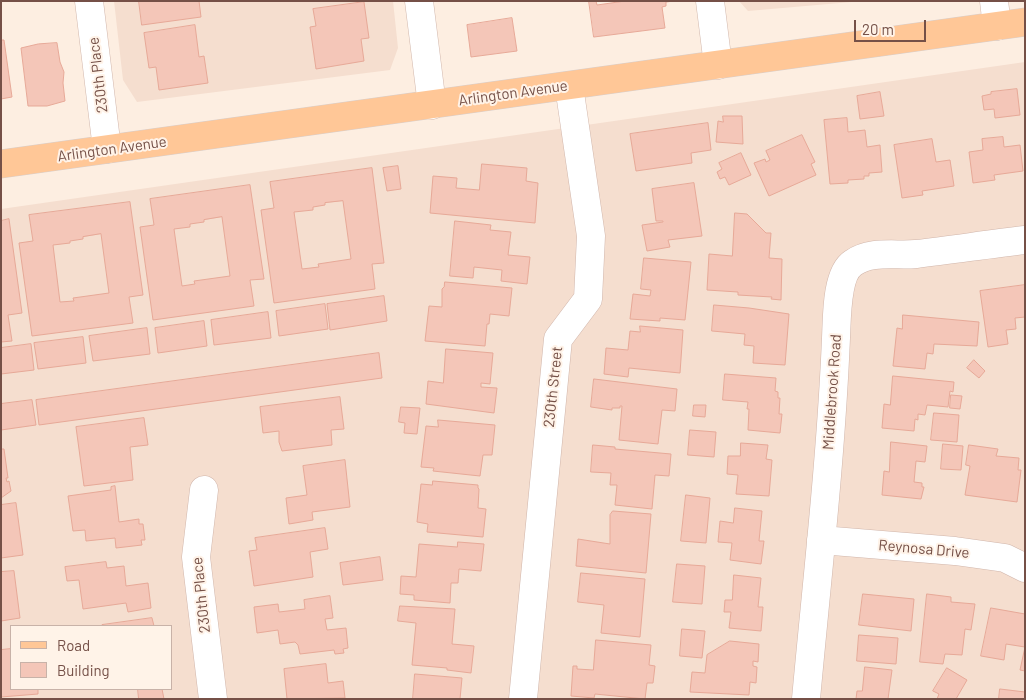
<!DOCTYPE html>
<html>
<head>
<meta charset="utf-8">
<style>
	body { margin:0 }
	#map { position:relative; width:1026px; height:700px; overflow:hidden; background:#fdeee1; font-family:Barlow,sans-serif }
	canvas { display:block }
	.frame { position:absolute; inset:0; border:2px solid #755047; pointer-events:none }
	.legend { position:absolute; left:10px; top:625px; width:162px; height:65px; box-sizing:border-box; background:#fff3e8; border:1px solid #c8b2a8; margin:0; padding:6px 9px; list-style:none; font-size:15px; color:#755047 }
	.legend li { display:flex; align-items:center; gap:10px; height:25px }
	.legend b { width:25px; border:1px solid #c8b2a8 }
	.scale { position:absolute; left:854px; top:20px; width:72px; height:22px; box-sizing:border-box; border:2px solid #755047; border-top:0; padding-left:6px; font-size:15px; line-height:18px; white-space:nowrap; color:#755047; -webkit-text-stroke:4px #fff3e8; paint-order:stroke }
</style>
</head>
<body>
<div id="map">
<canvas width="1026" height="700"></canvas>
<div class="frame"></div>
<ul class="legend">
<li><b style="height:6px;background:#ffc797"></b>Road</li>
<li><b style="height:14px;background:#f4c6b8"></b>Building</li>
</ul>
<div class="scale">20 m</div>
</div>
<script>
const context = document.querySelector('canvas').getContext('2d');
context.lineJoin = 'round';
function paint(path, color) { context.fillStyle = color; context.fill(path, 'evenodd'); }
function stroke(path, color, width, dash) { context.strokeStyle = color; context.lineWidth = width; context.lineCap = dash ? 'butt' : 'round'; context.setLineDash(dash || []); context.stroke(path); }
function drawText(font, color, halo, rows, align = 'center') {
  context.font = font + ' Barlow,sans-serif'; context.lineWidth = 4; context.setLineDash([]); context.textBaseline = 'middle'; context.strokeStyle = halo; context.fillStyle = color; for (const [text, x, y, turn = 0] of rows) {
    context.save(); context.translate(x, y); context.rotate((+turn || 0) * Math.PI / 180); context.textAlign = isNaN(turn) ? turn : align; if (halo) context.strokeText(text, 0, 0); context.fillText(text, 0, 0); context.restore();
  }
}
paint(new Path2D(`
	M114,1H393L398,48L390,70L137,102L123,80Z
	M739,1H863L748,11Z
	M1025,62V699H1V209ZM11,626H171V689H11Z`), '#f5decf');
const building = new Path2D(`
	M139,1H199L201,17L142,25Z
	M589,1H596L597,5L625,1H674L666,2V6L662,7L665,28L594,37Z
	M364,2L369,38L361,39L364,61L316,69L310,27L316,26L313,9Z
	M512,18L517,51L471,57L467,25Z
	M195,25L199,57L204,56L208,83L159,90L156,67L149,68L144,33Z
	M1,40H4L12,97L1,99Z
	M57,43L60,62L64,72L63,83L65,101L47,106H28L21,48L38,44Z
	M1017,89L1020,115L995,118L994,109L984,110L982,96L991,94V92Z
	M880,92L884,116L860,119L857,96Z
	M723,116H742L743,144L716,142L718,121L723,122Z
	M847,118L848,132L865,130L867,147L880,145L882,172L869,173V176H864V179L848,180V183L830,184L824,120Z
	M708,123L711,150L691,153L692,163L636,171L630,134Z
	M802,135L815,162L811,164L816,175L769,196L754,163L765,159L766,162L770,160L766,151Z
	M1003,137L1004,147L1020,145L1023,171L994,175L995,180L973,183L969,152L983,150L982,139Z
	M932,139L936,162L950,160L954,186L922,191L923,195L902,198L894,145Z
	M741,153L751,175L729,185L725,177L720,179L717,172L722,169L719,163Z
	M482,164L527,168L526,181L538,183L535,223L430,213L433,176L457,178L456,188L479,190Z
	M398,166L401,189L387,191L383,168Z
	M372,168L384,263L372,264L375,289L274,303L261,210L274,208L270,182ZM343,201L351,259L318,264L319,267L302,269L294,212L313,210V207L325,205V203Z
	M694,183L702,236L668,240L670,247L647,251L642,225L663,222V221H656L652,189Z
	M250,185L264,279L250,280L254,306L153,320L140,227L154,225L150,199ZM222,217L230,276L194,281L195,284L182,286L174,229L190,227V224L204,222V220Z
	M130,202L143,295L129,297L133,323L32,336L19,243L33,241L29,215ZM101,234L109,293L73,298L74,301L60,302L53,245L70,243V241L83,239V237Z
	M735,213L747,214L766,233H771L769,258L782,259L781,300L771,299L772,297L738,295V292L707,290L709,254L732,256Z
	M9,219L22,313L8,315L12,341L1,342V221Z
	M455,221L491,225L490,230L511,232L508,255L530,257L527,284L501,281L502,270L474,267L473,278L450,276Z
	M644,258L691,262L685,320L660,318V321L630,319L633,294L650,296L651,290L641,289Z
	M445,282L512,288L509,316L490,314L489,324H487L485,346L425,341L429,306L442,307V289L444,287Z
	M1025,285V317L1015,318L1016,329L1006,330L1008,344L988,347L980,291Z
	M384,296L387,321L330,330L327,304Z
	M325,304L328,329L279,336L276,311Z
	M714,305L749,308L789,314L785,365L753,363L754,346L744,345L745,334L712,331Z
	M268,312L271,338L214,345L211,320Z
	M903,315L979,322L977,346L934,344L933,354L927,353L925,369L893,366L897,328L902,329Z
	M204,321L207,346L158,353L155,328Z
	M640,326L683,330L680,373L629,368L628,377L604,374L606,348L628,350L630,331L640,332Z
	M147,328L150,354L93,361L89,336Z
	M83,337L86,363L38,369L34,343Z
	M31,344L34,370L1,374V348Z
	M446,349L493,353L490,384L481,383V387L497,388L494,413L426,404L428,381L443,383Z
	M379,353L382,378L39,425L36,400Z
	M974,360L985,371L979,378L967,368Z
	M725,374L776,378L775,391L778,392V398H780L779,414H782L780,433L748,430L749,409H747L748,402L723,400Z
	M893,376L954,382L953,392L950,391L948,407L927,405L925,415L918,414V420L915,419L914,431L882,428L884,404L890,405Z
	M594,379L677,389L675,411L662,410L658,444L619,440L622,406H620V408H612V410L591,407Z
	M951,395L962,396L960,409L950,408Z
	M340,397L344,429L331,430L332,445L282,451L279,442V431L263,433L260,407Z
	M32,400L36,425L1,430V404Z
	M694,405H706L705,417L693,416Z
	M401,407L420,408L417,434L404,433L405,423L399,422Z
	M934,413L959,415L957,442L931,440Z
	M144,418L148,445L130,447L133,480L84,486L76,427Z
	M438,420L495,425L492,455H483L480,476L433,471L434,468L421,467L426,426L438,427Z
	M690,430L716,432L714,457L688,455Z
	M891,442L927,446L925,462L916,461L914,482L922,483V487H924L921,499L882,495L884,471L889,472Z
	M741,443L768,445L766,459L772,460L769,496L736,494L738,475L727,474L728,456H740Z
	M943,444L963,446L961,470L941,469Z
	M593,445L615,447V449L671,454L669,476L655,475L652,509L615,505L617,485H610L611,473L591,472Z
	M969,445L998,449L996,456L1019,458L1018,470H1021L1017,502L965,495L970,466L966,465Z
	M1,449H4L8,478H6L7,482L9,481L11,491L1,498Z
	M345,460L350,507L312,512L313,520L289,524L286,498L307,495L303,466Z
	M433,481L478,485V488L479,489L478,508L486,509L483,537L427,532L428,524L417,522L421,484L432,485Z
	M115,486L119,522L139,519V524H143L145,540H141L142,545L116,548L115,538L86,541L85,530L73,531L68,496L111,490V487Z
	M686,495L710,498L706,543L681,541Z
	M16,503L23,555L1,558V505Z
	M735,508L762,511L759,541H764L761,564L730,560L732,543L718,542L720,521L733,523Z
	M613,511L651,514L646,573L576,566L578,539L610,544V515Z
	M325,528L328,549L310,552L313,577L254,586L249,551L257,550L255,538Z
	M458,542L484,544L481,571L459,569L458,583H451L450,603L414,600V595L400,594L401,576L416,577L419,544L457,547Z
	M380,557L383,580L343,585L340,563Z
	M106,562L107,568L124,566L126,586L148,583L151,608L128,612L126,603L83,609L79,580L67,581L65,567Z
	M677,564L705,566L702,604L673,602Z
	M14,571L20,618L1,621V572Z
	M581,573L645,579L640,637L601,633L604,605L578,602Z
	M734,575L761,578L758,607H763L761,631L729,628L731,612H724L725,600H732Z
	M863,594L914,599L911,631L859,625Z
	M927,594L951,597V602L975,604L971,630L965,629L962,655L945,654L943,664L920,662Z
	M330,596L333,618L325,619L327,630L346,628L348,648L343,649L344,653L335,654L334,650L300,654L298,645L295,642L280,644L278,630L257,633L254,607L278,604L279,612L305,609L304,600Z
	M400,606L455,609L452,644L474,646L471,673L447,670V668L412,665L416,623L398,621Z
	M991,608L1025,614V671L1020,670L1025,647L1006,644L1004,660L981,656Z
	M152,618L154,626H102V625Z
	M682,629L705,631L702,658L680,656Z
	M859,635L898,638L896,664L857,661Z
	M596,640L651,645L649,665L655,666L653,683H647L645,699L595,694L594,698L571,696L573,666H577V669L593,670Z
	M730,641L759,644L758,662L753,661V666L757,667L756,683L750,682L749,695L690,692L692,672L705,673L707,655Z
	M11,649V689H38V694L1,697V650Z
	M326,664L328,683L343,681L345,698L287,699L284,669Z
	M865,667L892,670L888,699H856L857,691H862Z
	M947,668L967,680L956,699H937L939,694L933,691Z
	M415,674L462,678L460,699H413Z
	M138,689H162L164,699H139Z
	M1000,689L1025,692V699H999Z`);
paint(building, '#f4c6b8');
stroke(building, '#e7a998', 1);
const minor = new Path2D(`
	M89,1L107,149
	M419,1L432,105
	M710,1L718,65
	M994,1L997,26
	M204,490L196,557L213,699
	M821,540L955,551L1005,558L1025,568
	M523,699L558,339L588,299L591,236L569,86
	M806,699C817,579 831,458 836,338C837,319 836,274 853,263C871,250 896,256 916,254C952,250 989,244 1025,240`);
const major = new Path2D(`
	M1,164L1025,22`);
stroke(minor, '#d1b6ab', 29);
stroke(major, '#d8cecb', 29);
stroke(minor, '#fff', 28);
stroke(major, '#ffc797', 28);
drawText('15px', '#755047', '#fff3e8', [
	["230th Place",98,75,-97],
	["Arlington Avenue",513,93,-8],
	["Arlington Avenue",112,149,-8],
	["230th Street",553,387,-84],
	["Middlebrook Road",832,392,-86],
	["Reynosa Drive",924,549,5],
	["230th Place",201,595,-96]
]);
</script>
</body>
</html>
